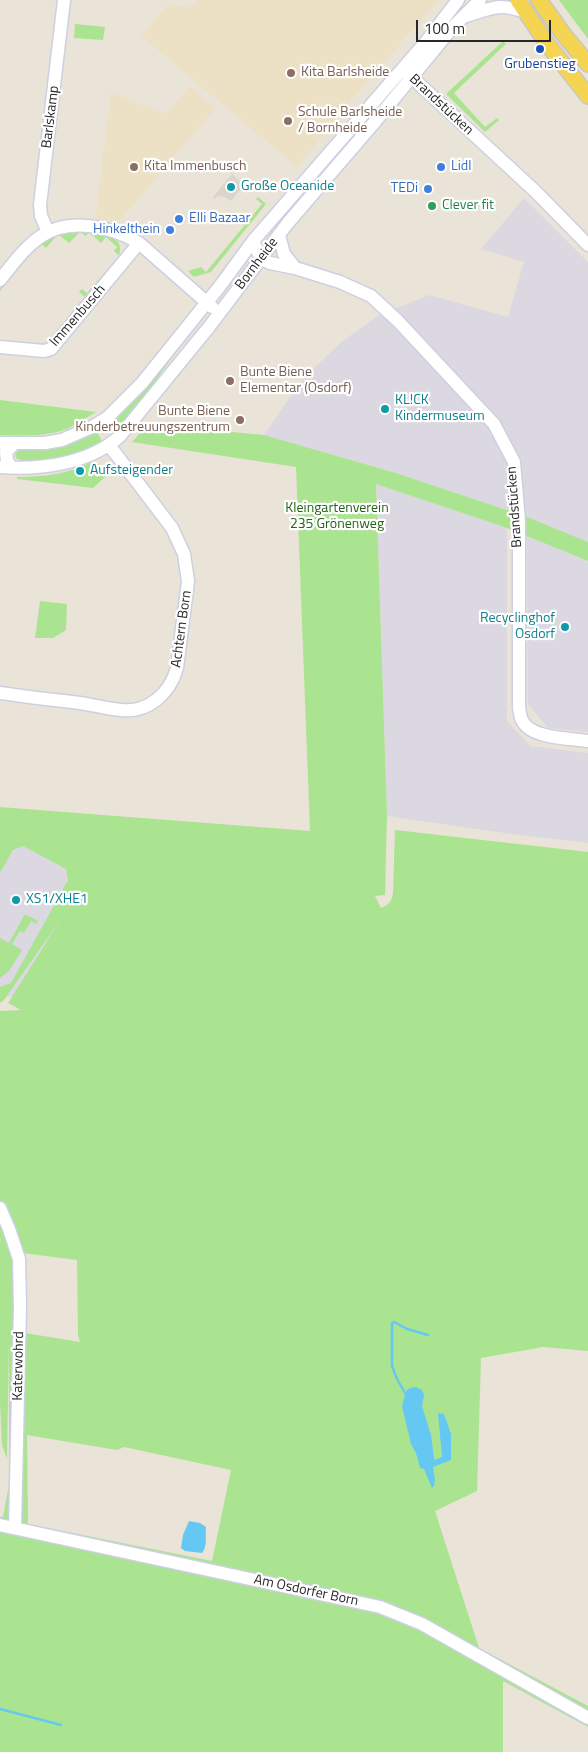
<!DOCTYPE html>
<html>
<head>
<meta charset="utf-8">
<style>
	body { margin:0 }
	#map { position:relative; width:588px; height:1752px; overflow:hidden; background:#eae3d7; font-family:"Titillium Web",sans-serif }
	canvas { display:block }
	.scale { position:absolute; left:416px; top:20px; width:135px; height:22px; box-sizing:border-box; border:2px solid #272727; border-top:0; padding-left:6px; font-size:15px; line-height:18px; white-space:nowrap; color:#272727; -webkit-text-stroke:4px #fff; paint-order:stroke }
</style>
</head>
<body>
<div id="map">
<canvas width="588" height="1752"></canvas>
<div class="scale">100 m</div>
</div>
<script>
const context = document.querySelector('canvas').getContext('2d');
context.lineJoin = 'round';
function paint(path, color) { context.fillStyle = color; context.fill(path, 'evenodd'); }
function stroke(path, color, width, dash) { context.strokeStyle = color; context.lineWidth = width; context.lineCap = dash ? 'butt' : 'round'; context.setLineDash(dash || []); context.stroke(path); }
function drawText(font, color, halo, rows, align = 'center') {
  context.font = font + ' "Titillium Web",sans-serif'; context.lineWidth = 4.5; context.setLineDash([]); context.textBaseline = 'middle'; context.strokeStyle = halo; context.fillStyle = color; for (const [text, x, y, turn = 0] of rows) {
    context.save(); context.translate(x, y); context.rotate((+turn || 0) * Math.PI / 180); context.textAlign = isNaN(turn) ? turn : align; if (halo) context.strokeText(text, 0, 0); context.fillText(text, 0, 0); context.restore();
  }
}
paint(new Path2D(`
	M524,198L588,262V542L525,516L396,473L264,435L304,377L344,340L378,316L429,295L508,317L524,262L481,249Z
	M376,484L507,528V721L531,746L588,753V843L519,835L387,816Z
	M527,536L588,561V732L548,728L528,704Z
	M0,818L90,868L18,996L0,997Z`), '#dbd8e2');
paint(new Path2D(`
	M197,0H439L373,75L297,167L141,36L167,5L191,7Z
	M190,86L215,109L118,223L95,220L111,92L166,114Z`), '#ede1c5');
paint(new Path2D(`
	M559,0H588V39Z
	M75,24L105,27L103,40L74,38Z
	M503,41L506,44L454,93L485,127L497,118L499,120L485,132L446,94Z
	M258,197L266,204L211,272L194,277L188,271L201,267L206,272L262,204L256,199Z
	M80,231C100,234 133,234 115,264L71,315L70,314L85,297L79,292L82,289L87,293L120,256L114,251L117,247L106,237L101,243L89,232L86,236L80,232L69,243L58,234L46,248L40,243L0,291V289L40,243C53,234 65,231 80,231Z
	M194,324L197,326L173,356L124,426L112,417Z
	M0,400L96,412C86,418 75,426 64,430C44,437 21,435 0,435Z
	M148,424L264,435L396,473L525,516L588,542V561L507,528L376,484L387,816L385,895L375,896L381,908C389,905 392,901 393,893L395,830L588,852V1351L543,1347L481,1358L477,1491L435,1511L479,1648L588,1706V1727L503,1681V1752H0V1517H3L9,1485V1342L7,1459L2,1445L0,1402V1240L1,1242L0,1237V1011L21,1010L8,1003L61,919L4,1000L0,1003V987L11,983L68,880L66,869L23,846L13,850L0,873V807L310,831L296,467L132,442ZM23,1253L77,1260L78,1335L80,1342L25,1333ZM27,1435L117,1450L124,1447L231,1470L212,1561L28,1524Z
	M96,429L103,444C75,454 47,467 17,459L15,456L16,453L19,450L48,449L60,447L67,440Z
	M92,462L114,469L93,488L17,479V477C44,477 68,474 92,462Z
	M40,601L67,604L66,630L53,638H35Z
	M25,914L38,921L36,924L31,921L24,933L20,931L12,944L22,950L9,971L0,978V938L9,943Z`), '#aae490');
paint(new Path2D(`
	M232,174L244,185L231,201L224,197L218,196L214,199L213,197Z`), '#dad6ce');
paint(new Path2D(`
	M416,1387L422,1390L424,1395L422,1406L431,1435L434,1458L435,1460L442,1457L438,1413L444,1414L451,1434V1460L433,1467L435,1480L434,1486L432,1488L424,1469L420,1468L416,1453L411,1444L402,1406L406,1391L410,1388Z
	M189,1521L200,1523L206,1527C205,1536 208,1545 202,1553L185,1551L181,1548L183,1535Z`), '#64c8f3');
stroke(new Path2D(`
	M405,1393L397,1379L392,1366V1323L394,1322L407,1329L428,1335
	M0,1709L61,1725`), '#64c8f3', 2.5);
const minor = new Path2D(`
	M466,16C492,8 500,2 527,13
	M405,71L536,192L588,245
	M48,232L41,216L40,205L64,0
	M279,235L284,254L295,268
	M253,241L261,259L270,263L295,268L340,282L371,296L398,321L494,424L514,462L519,521V708C520,712 520,717 522,720C530,739 570,738 588,741
	M0,280C12,265 24,248 40,237C68,217 111,226 139,243L212,307
	M0,347L44,351L51,349L139,243
	M0,443H45L62,440L92,427L107,418L142,383L220,286L253,241L425,43L458,0
	M0,467C40,470 89,464 120,436L209,327L287,224L373,124L453,27L480,0
	M12,468L7,461L6,452L15,443
	M0,693C27,697 53,700 80,703C94,705 108,709 121,710C149,713 170,693 177,668L188,581L184,554L172,528L109,445
	M0,1208L9,1229L19,1259L20,1306L15,1528
	M0,1525L380,1607L422,1624L588,1718`);
const major = new Path2D(`
	M518,0L548,45L588,96
	M539,0L564,35L588,64`);
stroke(minor, '#ccd0e1', 15);
stroke(major, '#c7c7c7', 18);
stroke(minor, '#fff', 12);
stroke(major, '#f5d451', 15);
for (const [x, y, r, color] of [
	[540,49,5,"#1a4fb4"],
	[291,73,5,"#8d6e63"],
	[288,121,5,"#8d6e63"],
	[134,167,5,"#8d6e63"],
	[441,167,5,"#3f7fe0"],
	[231,187,5,"#0f9aa8"],
	[428,189,5,"#3f7fe0"],
	[432,206,5,"#2e9e5b"],
	[179,219,5,"#3f7fe0"],
	[170,230,5,"#3f7fe0"],
	[230,381,5,"#8d6e63"],
	[385,409,5,"#0f9aa8"],
	[240,420,5,"#8d6e63"],
	[80,471,5,"#0f9aa8"],
	[565,627,5,"#0f9aa8"],
	[16,900,5,"#0f9aa8"]
]) { const dot = new Path2D(); dot.arc(x, y, r, 0, 2 * Math.PI); context.fillStyle = color; context.fill(dot); stroke(dot, '#fff', 2); }
drawText('14px', '#164399', '#fff', [
	["Grubenstieg",540,65]
]);
drawText('14px', '#785e54', '#fff', [
	["Kita Barlsheide",301,73],
	["Schule Barlsheide",298,113],
	["/ Bornheide",298,129],
	["Kita Immenbusch",144,167],
	["Bunte Biene",240,373],
	["Elementar (Osdorf)",240,389],
	["Bunte Biene",230,412,"right"],
	["Kinderbetreuungszentrum",230,428,"right"]
], 'left');
drawText('14px', '#272727', '#fff', [
	["Brandstücken",441,105,43],
	["Barlskamp",51,117,-83],
	["Bornheide",257,264,-53],
	["Immenbusch",78,316,-49],
	["Brandstücken",515,507,-94],
	["Achtern Born",182,629,-82],
	["Katerwohrd",19,1366,-89],
	["Am Osdorfer Born",306,1591,12]
]);
drawText('14px', '#366cbe', '#fff', [
	["Lidl",451,167],
	["TEDi",418,189,"right"],
	["Elli Bazaar",189,219],
	["Hinkelthein",160,230,"right"]
], 'left');
drawText('14px', '#0d838f', '#fff', [
	["Große Oceanide",241,187],
	["KL!CK",395,401],
	["Kindermuseum",395,417],
	["Aufsteigender",90,471],
	["Recyclinghof",555,619,"right"],
	["Osdorf",555,635,"right"],
	["XS1/XHE1",26,900]
], 'left');
drawText('14px', '#27864d', '#fff', [
	["Clever fit",442,206]
], 'left');
drawText('14px', '#246416', '#fff', [
	["Kleingartenverein",337,509],
	["235 Grönenweg",337,525]
]);
</script>
</body>
</html>
